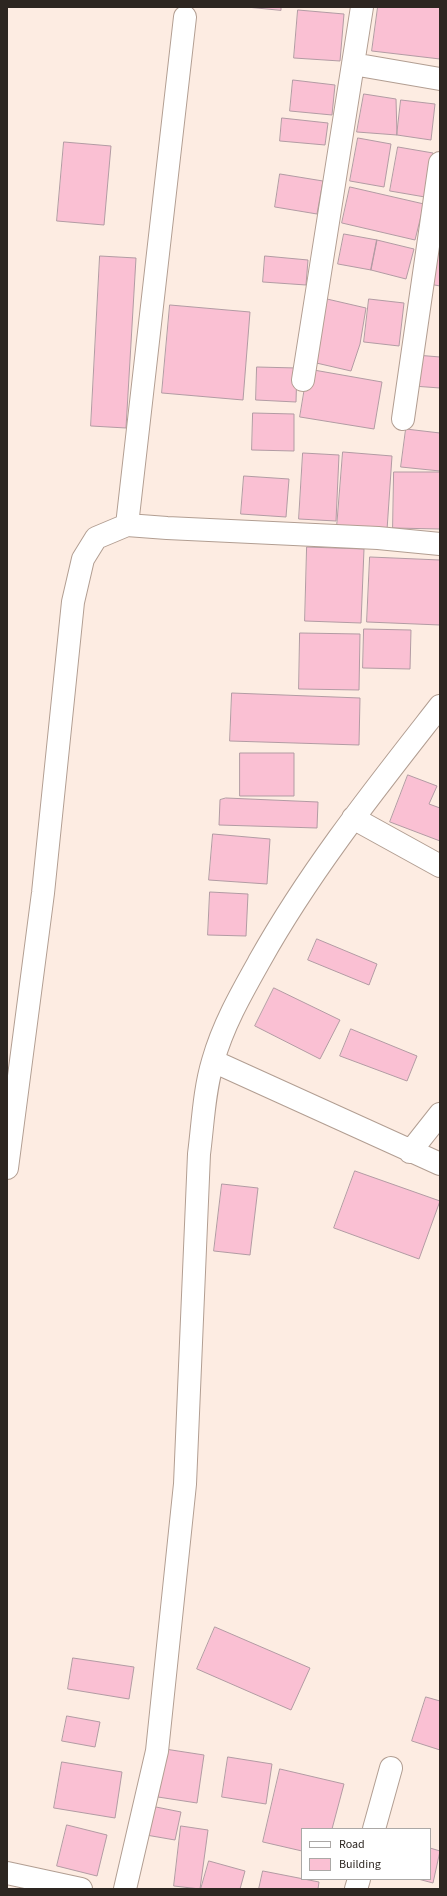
<!DOCTYPE html>
<html>
<head>
<meta charset="utf-8">
<style>
	body { margin:0 }
	#map { position:relative; width:447px; height:1896px; overflow:hidden; background:#fdece2; font-family:"Source Sans 3",sans-serif }
	canvas { display:block }
	.frame { position:absolute; inset:0; border:8px solid #2d2621; pointer-events:none }
	.legend { position:absolute; left:301px; top:1828px; width:130px; height:52px; box-sizing:border-box; background:#fff; border:1px solid #aba8a6; margin:0; padding:5px 7px; list-style:none; font-size:12px; color:#2d2621 }
	.legend li { display:flex; align-items:center; gap:8px; height:20px }
	.legend b { width:20px; border:1px solid #aba8a6 }
</style>
</head>
<body>
<div id="map">
<canvas width="447" height="1896"></canvas>
<div class="frame"></div>
<ul class="legend">
<li><b style="height:5px;background:#fff"></b>Road</li>
<li><b style="height:11px;background:#fac0d3"></b>Building</li>
</ul>
</div>
<script>
const context = document.querySelector('canvas').getContext('2d');
context.lineJoin = 'round';
function paint(path, color) { context.fillStyle = color; context.fill(path, 'evenodd'); }
function stroke(path, color, width, dash) { context.strokeStyle = color; context.lineWidth = width; context.lineCap = dash ? 'butt' : 'round'; context.setLineDash(dash || []); context.stroke(path); }
const building = new Path2D(`
	M247,7H281V10Z
	M378,7H440V59L372,51Z
	M298,10L344,14L340,61L294,58Z
	M293,80L335,85L332,115L290,111Z
	M364,94L396,99L397,135L357,132Z
	M401,100L435,104L431,140L397,135Z
	M282,118L328,123L325,145L280,141Z
	M358,138L391,144L384,187L350,181Z
	M64,142L111,146L104,225L57,221Z
	M398,147L433,153L425,197L390,191Z
	M280,174L323,181L317,214L275,207Z
	M350,187L424,204L415,240L342,223Z
	M344,234L377,240L371,270L338,264Z
	M440,236V286L429,284Z
	M377,240L414,249L406,279L371,270Z
	M100,256L136,258L126,428L91,426Z
	M265,256L308,260L306,285L263,282Z
	M327,299L366,308L360,344L351,371L312,362Z
	M369,299L404,303L399,346L364,342Z
	M170,305L250,312L243,400L162,393Z
	M416,355L440,357V388L413,386Z
	M257,367L297,368L296,402L256,400Z
	M308,369L382,382L374,429L300,417Z
	M253,413L294,414V451L252,450Z
	M406,429L440,433V471L401,467Z
	M343,452L392,456L387,530L337,527Z
	M303,453L339,455L336,521L299,519Z
	M394,472H440V529L393,528Z
	M244,476L289,479L286,517L241,514Z
	M307,547L364,549L361,623L305,621Z
	M370,557L440,560V625L367,622Z
	M364,629L411,630L410,669L363,668Z
	M300,633L360,634L359,690L299,689Z
	M232,693L360,698L359,745L230,741Z
	M240,753H294V796H240Z
	M408,775L437,786L429,804L440,808V841L390,822Z
	M226,798L318,802L317,828L219,825L220,800Z
	M213,834L270,839L267,884L209,880Z
	M210,892L248,894L246,936L208,935Z
	M317,939L377,964L369,985L308,960Z
	M274,988L340,1020L320,1059L255,1026Z
	M351,1029L417,1056L407,1081L340,1056Z
	M355,1171L440,1201L419,1259L334,1228Z
	M222,1184L258,1188L250,1255L214,1251Z
	M215,1627L310,1668L291,1710L197,1669Z
	M73,1658L134,1667L129,1699L68,1689Z
	M426,1697L440,1701V1750L412,1741Z
	M67,1716L100,1722L95,1747L62,1741Z
	M165,1749L204,1755L197,1803L158,1797Z
	M228,1757L272,1764L266,1804L222,1797Z
	M62,1762L122,1772L115,1818L54,1808Z
	M280,1769L344,1784L332,1829H302V1851L263,1842Z
	M151,1806L181,1812L175,1840L146,1835Z
	M67,1825L107,1835L97,1876L57,1866Z
	M181,1826L208,1830L200,1889L174,1886Z
	M430,1848L440,1851L433,1883L418,1879H430Z
	M209,1861L245,1871L240,1889H201Z
	M263,1871L319,1882L318,1889H259Z`);
paint(building, '#fac0d3');
stroke(building, '#b29ba3', 1);
const minor = new Path2D(`
	M353,64L440,79
	M303,380L362,7
	M403,419L440,163
	M127,525L185,17
	M353,818L440,866
	M213,1061L440,1164
	M410,1152L440,1114
	M7,1168L43,893L73,602L83,559L96,538L127,525L167,528L378,538L440,544
	M374,1829L391,1768
	M7,1873L81,1889
	M125,1889L157,1751L185,1484L199,1154C203,1123 204,1091 213,1061C223,1025 242,992 260,960C311,869 376,788 440,706
	M356,1889L359,1879`);
stroke(minor, '#b29e92', 24);
stroke(minor, '#fff', 22);
</script>
</body>
</html>
